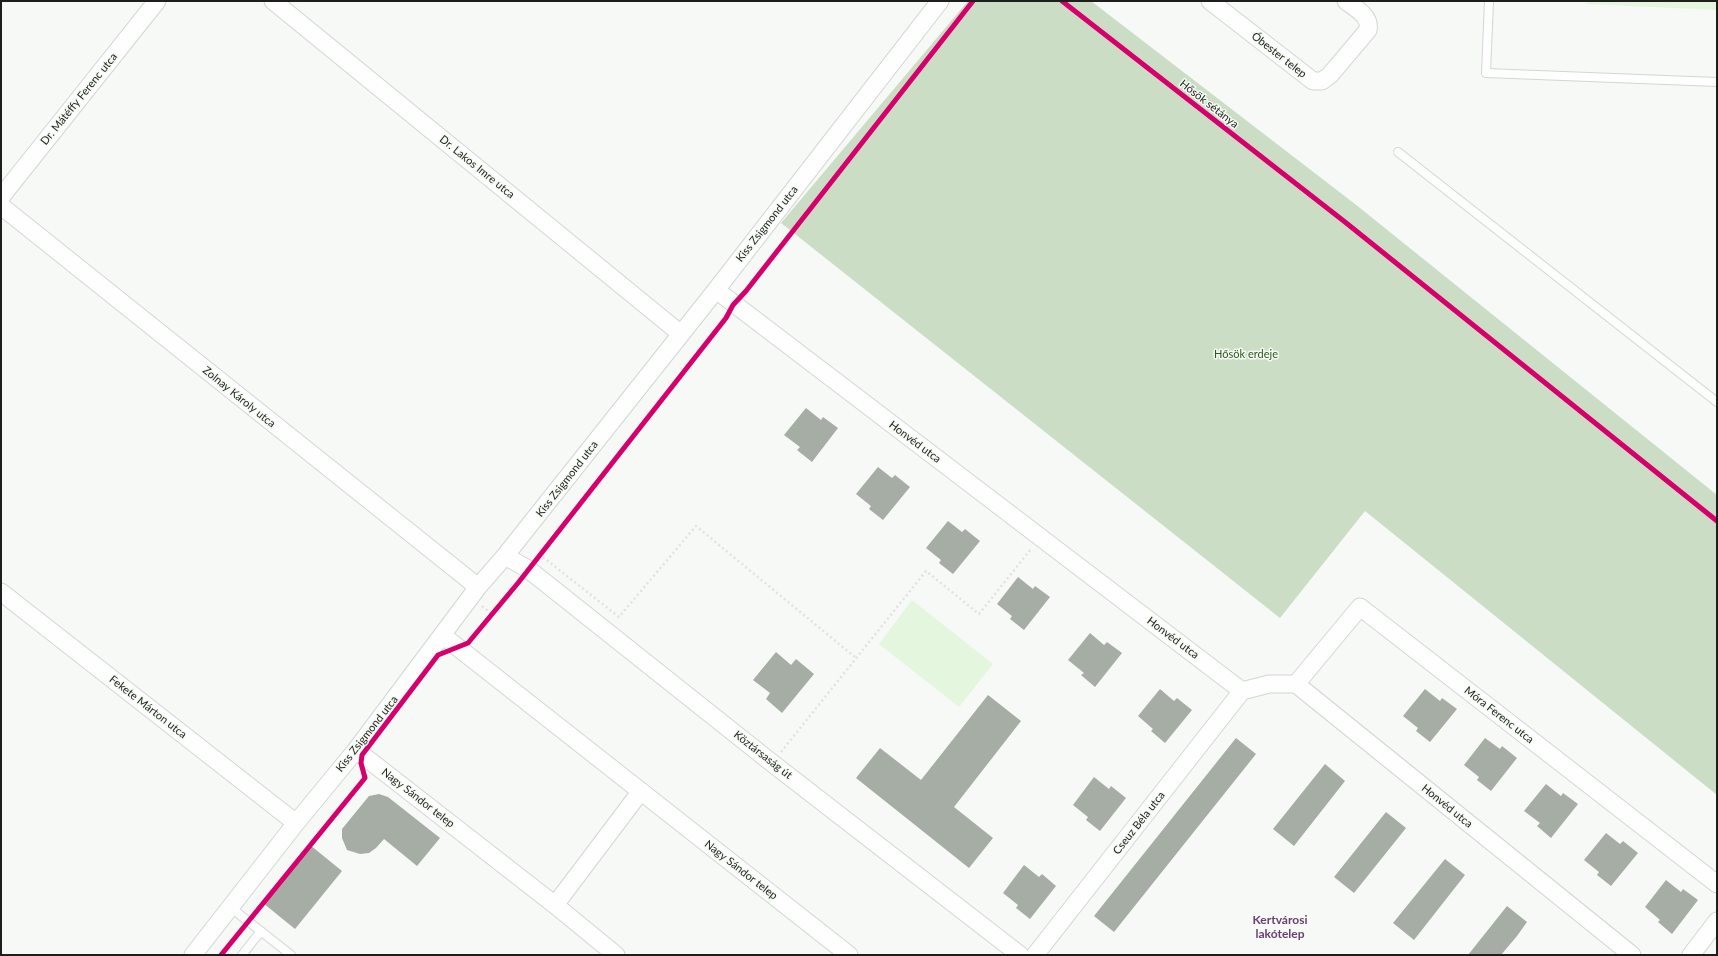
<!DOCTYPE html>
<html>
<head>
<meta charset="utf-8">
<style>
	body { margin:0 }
	#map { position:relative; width:1718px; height:956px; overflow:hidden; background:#f6f9f5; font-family:Lato,sans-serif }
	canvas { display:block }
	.frame { position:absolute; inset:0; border:2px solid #1d1f1c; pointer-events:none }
</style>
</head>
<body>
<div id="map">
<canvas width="1718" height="956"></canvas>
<div class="frame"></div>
</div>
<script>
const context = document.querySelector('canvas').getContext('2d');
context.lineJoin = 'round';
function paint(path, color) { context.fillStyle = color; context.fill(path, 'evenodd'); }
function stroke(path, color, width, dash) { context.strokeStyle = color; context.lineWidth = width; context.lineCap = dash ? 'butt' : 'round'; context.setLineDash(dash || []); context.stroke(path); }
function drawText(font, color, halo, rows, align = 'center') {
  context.font = font + ' Lato,sans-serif'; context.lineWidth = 3; context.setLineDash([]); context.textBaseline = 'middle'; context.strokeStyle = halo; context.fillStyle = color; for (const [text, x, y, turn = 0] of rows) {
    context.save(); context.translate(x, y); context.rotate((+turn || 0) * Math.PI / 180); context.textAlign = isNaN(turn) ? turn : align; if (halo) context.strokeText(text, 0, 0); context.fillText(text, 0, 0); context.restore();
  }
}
paint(new Path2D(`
	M1588,1H1717V10L1587,4Z
	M912,600L993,664L959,707L879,644Z`), '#e4f6de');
paint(new Path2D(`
	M968,1H1091L1355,204L1717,495V795L1365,511L1280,618L781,223Z`), '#cbdec5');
paint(new Path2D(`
	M806,408L821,420L823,417L838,428L812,462L797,450L800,447L784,435Z
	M878,467L892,478L895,475L910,487L883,520L869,509L871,506L856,494Z
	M948,521L962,532L965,529L980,541L953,574L939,563L941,560L926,548Z
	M1018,577L1033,589L1035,586L1050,597L1024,630L1010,619L1012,616L997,604Z
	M1090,633L1104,645L1107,642L1122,653L1095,687L1081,675L1084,673L1068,660Z
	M776,652L791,665L796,659L814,674L782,713L766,699L770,693L753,680Z
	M1160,689L1174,701L1177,698L1192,710L1165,743L1151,731L1153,729L1138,716Z
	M1425,689L1440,701L1442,698L1457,709L1430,742L1416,731L1418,728L1403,716Z
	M988,695L1021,721L954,807L993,838L969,868L856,778L880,748L921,780Z
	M1236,738L1256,754L1114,932L1094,916Z
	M1485,738L1500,749L1502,746L1517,758L1491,791L1477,780L1479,777L1464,765Z
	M1325,764L1345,781L1294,846L1273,829Z
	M1094,777L1109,789L1111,786L1126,798L1100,831L1086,820L1088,817L1073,805Z
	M1546,784L1561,796L1563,793L1578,804L1551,838L1537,826L1540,823L1524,811Z
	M379,794L388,797L440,838L417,866L384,839L376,848L369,853L360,854L347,850L342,838V829L369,796Z
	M1386,812L1406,828L1354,893L1334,877Z
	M1606,833L1620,844L1623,841L1638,853L1611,886L1597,875L1599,872L1584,860Z
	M310,845L342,871L295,929L263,903Z
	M1445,859L1465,875L1414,940L1393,923Z
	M1024,865L1039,877L1042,874L1056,886L1030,919L1016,908L1018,905L1003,893Z
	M1666,880L1681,892L1683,889L1698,900L1672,934L1658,922L1660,920L1645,907Z
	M1507,906L1527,922L1517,936L1501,955H1468Z`), '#a6ada4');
const lane = new Path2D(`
	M1489,1L1486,73L1717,82
	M1398,152L1717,402
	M230,907L291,955
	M242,955L261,931`);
const street = new Path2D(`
	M273,1L681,334
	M1210,1L1313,81H1322L1330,75L1368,30C1371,16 1356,9 1346,1
	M1,197L157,1
	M1,206L478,587
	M716,290L1242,691L1269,684H1296L1632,955
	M505,556L528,569L772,763L1020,955
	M1,592L296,823
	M442,635L849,955
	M1296,684L1360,607L1717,884
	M356,750L555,905L616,955
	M555,905L641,791
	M193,955L296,823L356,750L478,587L505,556L716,290L940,1
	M1035,955L1242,691
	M1691,955L1717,921`);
stroke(lane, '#d3d6d3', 10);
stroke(street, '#d3d6d3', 19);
stroke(new Path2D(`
	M539,554L619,617L696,526L856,658
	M482,606L492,614
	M781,752L926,571L979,614L1031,549`), '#e1e2e1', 2.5, [2, 3]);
stroke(lane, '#fefefe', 8);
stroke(street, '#fefefe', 17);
stroke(new Path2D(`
	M1062,1L1345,222L1717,521
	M221,955L365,778L361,763L362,755L438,655L468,643L518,583L726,318L733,305L746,291L973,1`), '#d6006c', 5);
drawText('11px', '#1d1f1c', '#f5fbf3', [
	["Óbester telep",1279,55,38],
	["Dr. Mátéffy Ferenc utca",79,99,-51],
	["Hősök sétánya",1209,104,38],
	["Dr. Lakos Imre utca",477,167,39],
	["Kiss Zsigmond utca",767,224,-52],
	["Zolnay Károly utca",239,397,39],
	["Honvéd utca",915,442,37],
	["Kiss Zsigmond utca",567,479,-52],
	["Honvéd utca",1173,638,37],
	["Fekete Márton utca",148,707,38],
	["Móra Ferenc utca",1499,715,38],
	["Kiss Zsigmond utca",367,734,-52],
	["Köztársaság út",763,755,38],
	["Nagy Sándor telep",418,798,38],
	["Honvéd utca",1447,806,39],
	["Cseuz Béla utca",1139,823,-52],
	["Nagy Sándor telep",741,870,38]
]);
drawText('11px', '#2d561f', '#f5fbf3', [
	["Hősök erdeje",1246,354]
]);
drawText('bold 12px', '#693e75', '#f5fbf3', [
	["Kertvárosi",1280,920],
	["lakótelep",1280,934]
]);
</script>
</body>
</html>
